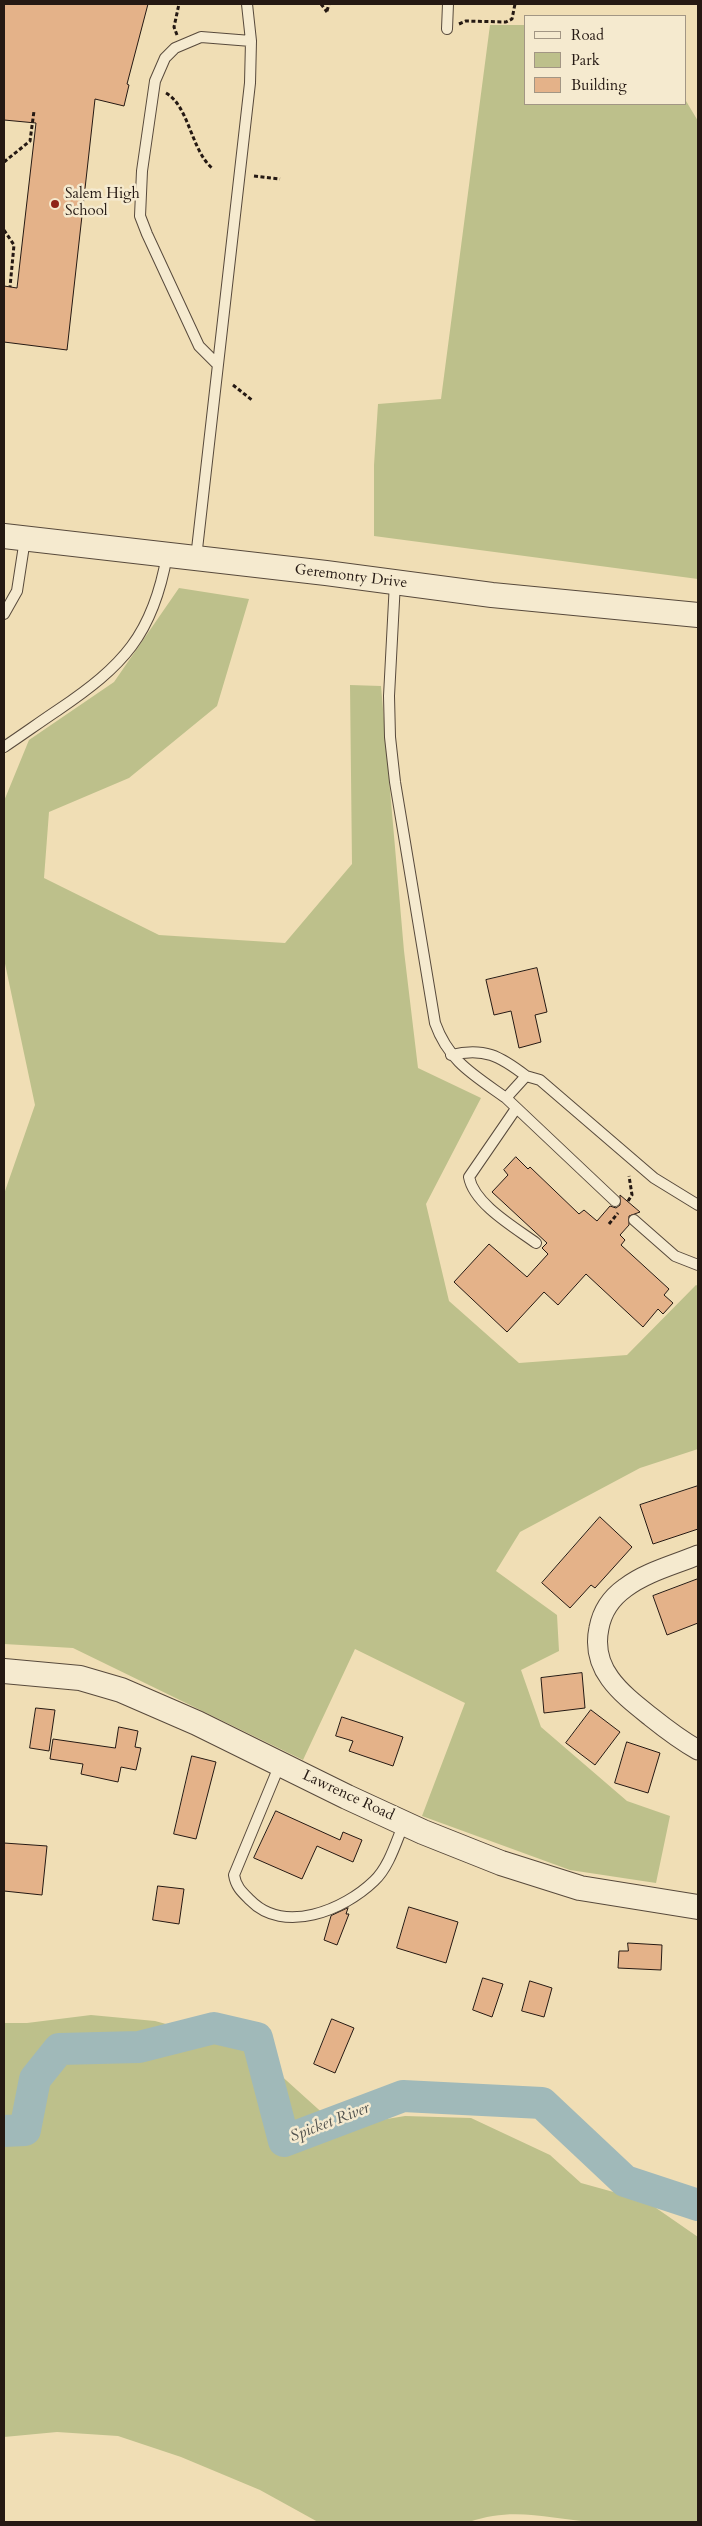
<!DOCTYPE html>
<html>
<head>
<meta charset="utf-8">
<style>
	body { margin:0 }
	#map { position:relative; width:702px; height:2526px; overflow:hidden; background:#f0deb5; font-family:Cardo,serif }
	canvas { display:block }
	.frame { position:absolute; inset:0; border:5px solid #251913; pointer-events:none }
	.legend { position:absolute; left:524px; top:15px; width:162px; height:90px; box-sizing:border-box; background:#f5eacf; border:1px solid #a29684; margin:0; padding:6px 9px; list-style:none; font-size:15px; color:#251913 }
	.legend li { display:flex; align-items:center; gap:10px; height:25px }
	.legend b { width:25px; border:1px solid #a29684 }
</style>
</head>
<body>
<div id="map">
<canvas width="702" height="2526"></canvas>
<div class="frame"></div>
<ul class="legend">
<li><b style="height:6px;background:#f5eacf"></b>Road</li>
<li><b style="height:14px;background:#bdc08b"></b>Park</li>
<li><b style="height:14px;background:#e4b289"></b>Building</li>
</ul>
</div>
<script>
const context = document.querySelector('canvas').getContext('2d');
context.lineJoin = 'round';
function paint(path, color) { context.fillStyle = color; context.fill(path, 'evenodd'); }
function stroke(path, color, width, dash) { context.strokeStyle = color; context.lineWidth = width; context.lineCap = dash ? 'butt' : 'round'; context.setLineDash(dash || []); context.stroke(path); }
function drawText(font, color, halo, rows, align = 'center') {
  context.font = font + ' Cardo,serif'; context.lineWidth = 5; context.setLineDash([]); context.textBaseline = 'middle'; context.strokeStyle = halo; context.fillStyle = color; for (const [text, x, y, turn = 0] of rows) {
    context.save(); context.translate(x, y); context.rotate((+turn || 0) * Math.PI / 180); context.textAlign = isNaN(turn) ? turn : align; if (halo) context.strokeText(text, 0, 0); context.fillText(text, 0, 0); context.restore();
  }
}
paint(new Path2D(`
	M490,25H526V104H686V101L698,121V579L374,536V465L378,404L441,399Z
	M179,588L249,599L217,706L129,778L49,812L44,878L159,935L285,943L352,864L350,685L381,686L404,951L418,1068L481,1098L426,1204L449,1301L519,1363L627,1355L696,1285L698,1286V1449L640,1468L520,1532L496,1571L557,1615L559,1651L521,1670L541,1727L627,1801L670,1816L656,1883L570,1870L422,1816L465,1703L355,1649L303,1760L73,1648L4,1644V1194L35,1105L4,959V801L29,740L114,682Z
	M91,2015L155,2021L218,2038L256,2053L338,2127L405,2116L471,2118L550,2155L581,2183L646,2201L698,2237V2522C664,2522 628,2525 594,2522C549,2519 514,2506 469,2522H318L260,2490L181,2457L118,2436L57,2432L4,2437V2023H27Z`), '#bdc08b');
stroke(new Path2D(`
	M4,2131L25,2130L35,2079L59,2049L139,2047L214,2028L257,2038L284,2141L403,2096L542,2103L625,2181L698,2205`), '#a0b9b9', 32);
const building = new Path2D(`
	M4,4H148L127,84L129,85L124,106L95,99L67,350L4,342V286L17,288L36,123L4,120Z
	M537,968L547,1012L535,1015L541,1042L519,1048L511,1011L494,1015L486,980Z
	M516,1157L528,1169L530,1167L579,1214L584,1210L597,1221L610,1206L616,1208L620,1205V1195L640,1212L629,1216V1225L620,1235L625,1240L621,1245L669,1289L664,1295L673,1303L663,1314L658,1309L643,1327L586,1274L558,1305L544,1292L507,1332L454,1282L489,1244L527,1277L548,1254L542,1248L547,1243L492,1192L508,1175L504,1170Z
	M698,1486V1529L653,1544L640,1505Z
	M600,1517L632,1547L595,1588L591,1585L570,1608L542,1583Z
	M698,1579V1623L667,1635L653,1596Z
	M582,1673L585,1708L544,1713L541,1678Z
	M36,1708L55,1710L49,1751L30,1748Z
	M591,1710L620,1732L595,1765L566,1743Z
	M342,1717L403,1737L393,1766L349,1751L353,1741L336,1736Z
	M119,1727L138,1731L135,1747L141,1748L136,1770L121,1767L118,1782L81,1774L83,1764L50,1759L53,1739L115,1748Z
	M627,1742L660,1753L648,1793L615,1783Z
	M192,1756L216,1762L196,1839L174,1834Z
	M276,1811L340,1840L343,1832L362,1840L353,1862L317,1846L302,1879L254,1858Z
	M4,1843L47,1846L42,1895L4,1891Z
	M158,1886L184,1889L179,1924L153,1920Z
	M409,1907L458,1922L446,1963L397,1948Z
	M348,1908L346,1914H349L337,1945L324,1940L331,1916Z
	M628,1943L662,1945L661,1970L618,1968L619,1951H628Z
	M483,1978L503,1984L492,2017L473,2010Z
	M530,1981L552,1988L544,2017L522,2011Z
	M332,2019L354,2028L335,2073L314,2064Z`);
paint(building, '#e4b289');
stroke(building, '#251913', 1);
const service = new Path2D(`
	M447,29L448,4
	M217,364L199,346L147,234L140,216L142,171L155,81L165,58L175,48L201,37L251,41
	M196,558L250,83L251,41L247,4
	M395,582L389,696L390,737L395,782L435,1023C449,1062 474,1075 506,1098L526,1076C500,1056 484,1047 451,1055
	M4,614L17,591L25,539
	M4,747C22,735 40,722 58,710C123,666 153,635 167,555
	M526,1076L540,1080L654,1178L698,1205
	M506,1098L615,1201
	M515,1110L469,1177C474,1204 514,1227 536,1243
	M634,1220L675,1256L698,1265
	M280,1764L234,1875C236,1887 242,1892 250,1900C284,1935 344,1910 374,1881C389,1867 396,1842 404,1823`);
const minor = new Path2D(`
	M698,1555C674,1565 646,1572 625,1588C611,1598 602,1612 599,1628C590,1670 622,1694 651,1717C666,1729 682,1741 698,1750`);
const tertiary = new Path2D(`
	M4,536L326,573L492,595L698,615
	M4,1671L80,1678L121,1690L197,1723L347,1797L423,1832L501,1863L580,1888L698,1907`);
stroke(service, '#584a3c', 12);
stroke(minor, '#584a3c', 21);
stroke(tertiary, '#584a3c', 26);
stroke(new Path2D(`
	M321,4L327,12
	M327,11L329,4
	M459,24L466,21L506,22L512,19L515,4
	M177,35L174,27L179,4
	M166,93C189,106 191,150 212,168
	M4,162L30,141L34,111
	M254,176L280,179
	M4,230L14,245L10,287
	M233,385L252,400
	M628,1201L632,1195L629,1176
	M609,1224L618,1213`), '#251913', 3, [4, 2.5]);
stroke(service, '#f5eacf', 10);
stroke(minor, '#f5eacf', 19);
stroke(tertiary, '#f5eacf', 24);
for (const [x, y, r, color] of [
	[55,204,5,"#8f2418"]
]) { const dot = new Path2D(); dot.arc(x, y, r, 0, 2 * Math.PI); context.fillStyle = color; context.fill(dot); stroke(dot, '#f5eacf', 2); }
drawText('15px', '#251913', '#f5eacf', [
	["Salem High",65,195],
	["School",65,212]
], 'left');
drawText('15px', '#251913', '#f5eacf', [
	["Geremonty Drive",351,577,7],
	["Lawrence Road",348,1796,25]
]);
drawText('italic 16px', '#50514d', '#f5eacf', [
	["Spicket River",330,2123,-21]
]);
</script>
</body>
</html>
